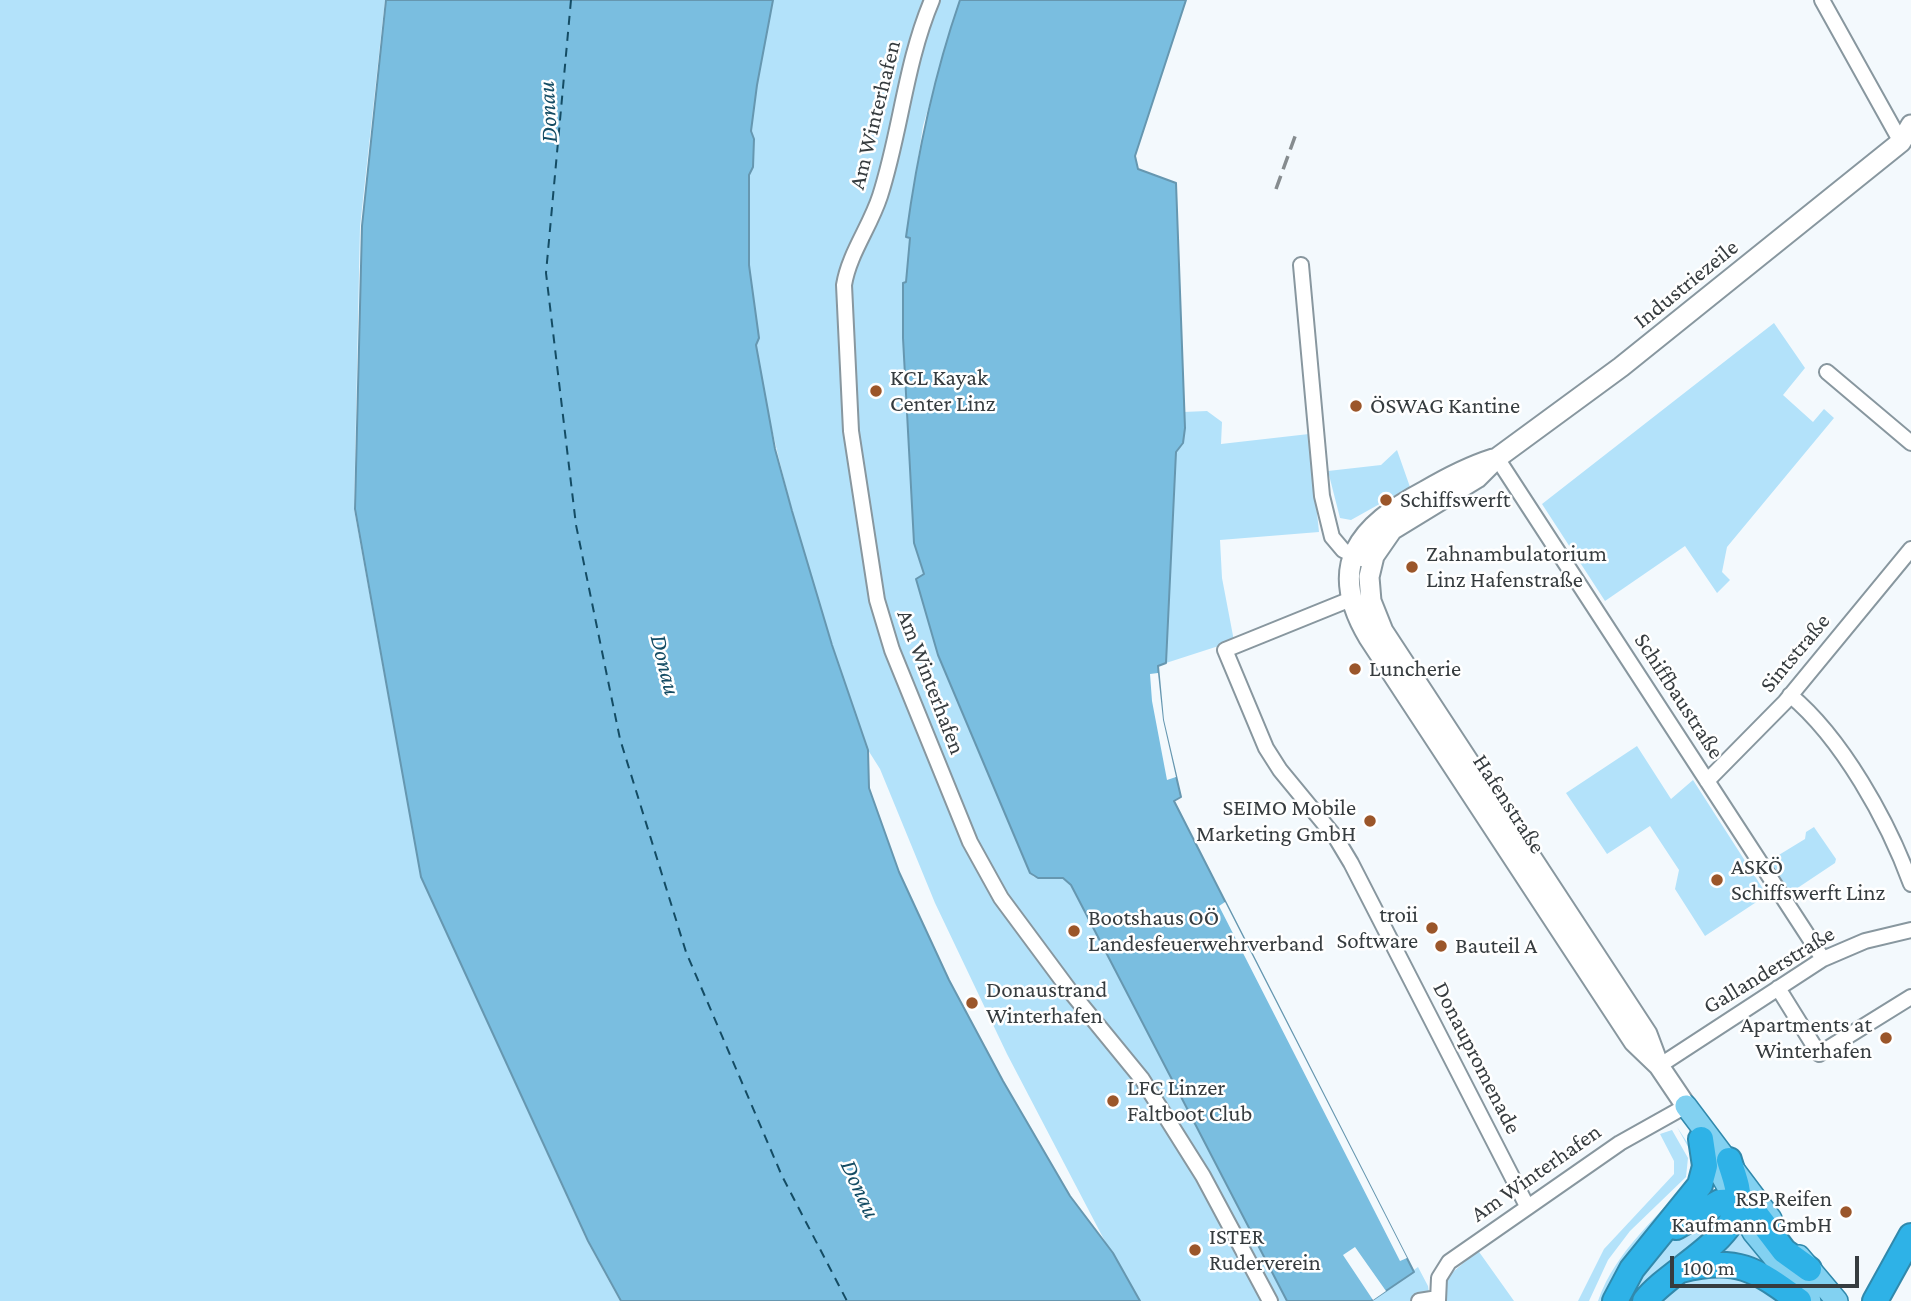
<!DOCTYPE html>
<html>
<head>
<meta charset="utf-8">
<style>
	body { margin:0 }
	#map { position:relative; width:1911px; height:1301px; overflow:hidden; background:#f3f9fd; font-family:"Crimson Pro",serif }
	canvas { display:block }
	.scale { position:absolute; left:1670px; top:1256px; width:189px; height:32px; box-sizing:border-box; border:4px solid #363c3f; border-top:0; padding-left:9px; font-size:21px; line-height:24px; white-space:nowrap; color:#363c3f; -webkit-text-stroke:5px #fff; paint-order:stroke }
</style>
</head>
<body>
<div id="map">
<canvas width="1911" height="1301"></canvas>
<div class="scale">100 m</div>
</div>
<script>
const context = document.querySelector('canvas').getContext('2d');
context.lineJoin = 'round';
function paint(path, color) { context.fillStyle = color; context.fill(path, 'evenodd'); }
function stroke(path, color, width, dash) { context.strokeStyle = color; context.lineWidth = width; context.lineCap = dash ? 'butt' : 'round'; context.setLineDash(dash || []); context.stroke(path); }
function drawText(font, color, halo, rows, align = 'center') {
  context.font = font + ' "Crimson Pro",serif'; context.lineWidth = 5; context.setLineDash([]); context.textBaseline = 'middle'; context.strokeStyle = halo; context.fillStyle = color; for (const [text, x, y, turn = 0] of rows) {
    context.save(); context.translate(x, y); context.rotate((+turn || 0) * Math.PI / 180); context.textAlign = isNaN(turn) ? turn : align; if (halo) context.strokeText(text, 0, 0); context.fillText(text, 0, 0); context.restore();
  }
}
paint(new Path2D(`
	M0,0H385L360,227L354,509L421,877L587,1241L620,1301H0Z
	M773,0H960L923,126L906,237L910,238L906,283H903V338L914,543L924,574L916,579L938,655L1030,873L1034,877L1063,878L1071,885L1287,1301H1140L1110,1251L1007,1054L935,903L880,769L868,750C823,620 781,490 757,355L756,343L759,338L749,265V175L753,167L754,139L751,131L757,85Z
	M1774,323L1805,368L1783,395L1813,422L1824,409L1834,418L1727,547L1722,572L1730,580L1717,593L1685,546L1605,601L1542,504Z
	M1207,411L1222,422L1221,444L1309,434L1319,532L1220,540L1222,578L1234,641L1166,663L1176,452L1183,443V412Z
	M1397,450L1410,487L1351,520L1340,518L1328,471L1381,465Z
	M1637,746L1671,799L1693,780L1767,895L1705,936L1675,889L1679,870L1650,826L1607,854L1566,793Z
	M1814,827L1836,859L1835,863L1790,893L1769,861L1805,839L1806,832Z
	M1677,1127L1695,1154L1699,1171L1605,1301H1598C1616,1249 1660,1216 1693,1175L1692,1154Z
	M1672,1130L1688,1158L1686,1177L1630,1231L1608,1260L1589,1301H1578L1604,1249L1674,1174V1161L1660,1134Z
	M1729,1213L1635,1301H1623C1641,1271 1666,1237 1697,1220C1706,1216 1720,1215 1729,1213Z
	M1736,1223L1780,1279L1714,1258Z
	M1475,1249H1477L1514,1301H1444L1448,1276L1474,1254Z
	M1418,1267L1428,1286L1430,1301H1371Z
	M1726,1268L1790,1301H1659L1675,1280Z`), '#b3e2fa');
const water = new Path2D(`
	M386,0H773L757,85L751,131L754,139L753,167L749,175V265L759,338L756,345L775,449L792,511L832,645L868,750L869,788L899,872L949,980L1003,1081L1070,1196L1113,1253L1140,1301H621L588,1241L421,877L355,509L362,226Z
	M960,0H1186L1135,156L1138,169L1176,183L1185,428L1183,443L1176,452L1166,663L1158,666L1163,720L1181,797L1174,801L1414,1272L1371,1301H1287L1071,885L1063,878H1038L1030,873L938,655L916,579L924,574L914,543L903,338V283L906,282L910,238L906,237C917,155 933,78 960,0Z`);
paint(water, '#7abee0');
stroke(water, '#6697b0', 2);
paint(new Path2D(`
	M1158,673L1163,720L1176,777L1167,780L1152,701L1150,674Z
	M1225,902L1407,1258L1400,1261L1219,906Z
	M1355,1247L1386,1291L1373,1300L1343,1255Z`), '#f3f9fd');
stroke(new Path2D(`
	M571,0L546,273L576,525L620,739L686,952L782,1176L847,1301`), '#144c64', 2, [9, 7]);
const minor = new Path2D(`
	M932,0C905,64 901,131 880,196C870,227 849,254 844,285L851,431L877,600L892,650L970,842L1001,898L1070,991L1142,1079L1203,1176L1270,1301
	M1822,0L1901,142
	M1301,265L1322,496L1332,537L1343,550L1361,559
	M1827,372L1911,443
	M1497,458L1823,959
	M1351,599L1225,650L1266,748L1280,770L1336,838L1351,863L1527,1206
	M1790,695C1842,738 1888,821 1911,884
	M1707,781L1785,702L1911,549
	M1778,988L1819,1054L1911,997
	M1659,1066L1823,959L1865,941L1911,930
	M1419,1301L1438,1298
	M1438,1301L1439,1278L1449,1262L1620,1143L1686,1106`);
const secondary = new Path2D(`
	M1493,459C1468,467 1447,478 1425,491C1359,526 1325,565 1369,638L1634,1042L1659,1066L1686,1106
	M1659,1066L1647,1034L1383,631L1371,601L1369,577L1374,556L1392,530L1477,478L1497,458L1621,367L1901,142L1911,125`);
const primary = new Path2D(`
	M1686,1106L1771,1219
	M1705,1146L1753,1232L1810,1301
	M1799,1256L1837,1301`);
const motorway = new Path2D(`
	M1676,1227L1720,1202L1739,1201L1752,1209L1784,1251L1809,1269
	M1681,1270C1736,1256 1756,1269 1799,1301
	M1615,1301L1632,1269L1700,1185L1705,1166L1701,1139
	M1645,1301C1667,1272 1735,1241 1738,1203C1740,1189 1733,1174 1729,1160
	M1875,1301L1911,1236`);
stroke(minor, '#88979f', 18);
stroke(secondary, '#88979f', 23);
stroke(primary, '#3189ac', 24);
stroke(motorway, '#3189ac', 28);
stroke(minor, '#fff', 14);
stroke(secondary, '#fff', 19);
stroke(primary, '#82d1f1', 21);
stroke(motorway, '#2eb2e7', 24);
stroke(new Path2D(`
	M1276,189L1297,131`), '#868c8f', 3.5, [14, 7]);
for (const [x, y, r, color] of [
	[876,391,7,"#9b562a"],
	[1356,406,7,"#9b562a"],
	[1386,500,7,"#9b562a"],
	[1412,567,7,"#9b562a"],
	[1355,669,7,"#9b562a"],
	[1370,821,7,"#9b562a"],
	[1717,880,7,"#9b562a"],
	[1432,928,7,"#9b562a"],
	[1074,931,7,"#9b562a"],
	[1441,946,7,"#9b562a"],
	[972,1003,7,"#9b562a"],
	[1886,1038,7,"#9b562a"],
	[1113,1101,7,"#9b562a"],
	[1846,1212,7,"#9b562a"],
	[1195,1250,7,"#9b562a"]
]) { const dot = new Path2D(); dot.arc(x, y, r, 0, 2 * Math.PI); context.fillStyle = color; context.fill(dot); stroke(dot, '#fff', 2.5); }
drawText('23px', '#363c3f', '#fff', [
	["Am Winterhafen",875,115,-76],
	["Industriezeile",1686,284,-39],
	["Sintstraße",1795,653,-50],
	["Am Winterhafen",931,682,69],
	["Schiffbaustraße",1679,696,57],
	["Hafenstraße",1509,804,57],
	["Gallanderstraße",1769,970,-31],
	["Donaupromenade",1477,1058,63],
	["Am Winterhafen",1536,1173,-35]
]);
drawText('23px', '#363c3f', '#fff', [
	["KCL Kayak",890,378],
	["Center Linz",890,404],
	["ÖSWAG Kantine",1370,406],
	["Schiffswerft",1400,500],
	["Zahnambulatorium",1426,554],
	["Linz Hafenstraße",1426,580],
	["Luncherie",1369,669],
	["SEIMO Mobile",1356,808,"right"],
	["Marketing GmbH",1356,834,"right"],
	["ASKÖ",1731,867],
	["Schiffswerft Linz",1731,893],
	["troii",1418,915,"right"],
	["Software",1418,941,"right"],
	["Bootshaus OÖ",1088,918],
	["Landesfeuerwehrverband",1088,944],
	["Bauteil A",1455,946],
	["Donaustrand",986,990],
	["Winterhafen",986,1016],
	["Apartments at",1872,1025,"right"],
	["Winterhafen",1872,1051,"right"],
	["LFC Linzer",1127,1088],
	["Faltboot Club",1127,1114],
	["RSP Reifen",1832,1199,"right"],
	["Kaufmann GmbH",1832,1225,"right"],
	["ISTER",1209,1237],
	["Ruderverein",1209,1263]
], 'left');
drawText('italic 24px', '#144c64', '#fff', [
	["Donau",548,112,-93],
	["Donau",665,665,76],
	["Donau",860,1189,65]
]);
</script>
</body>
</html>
